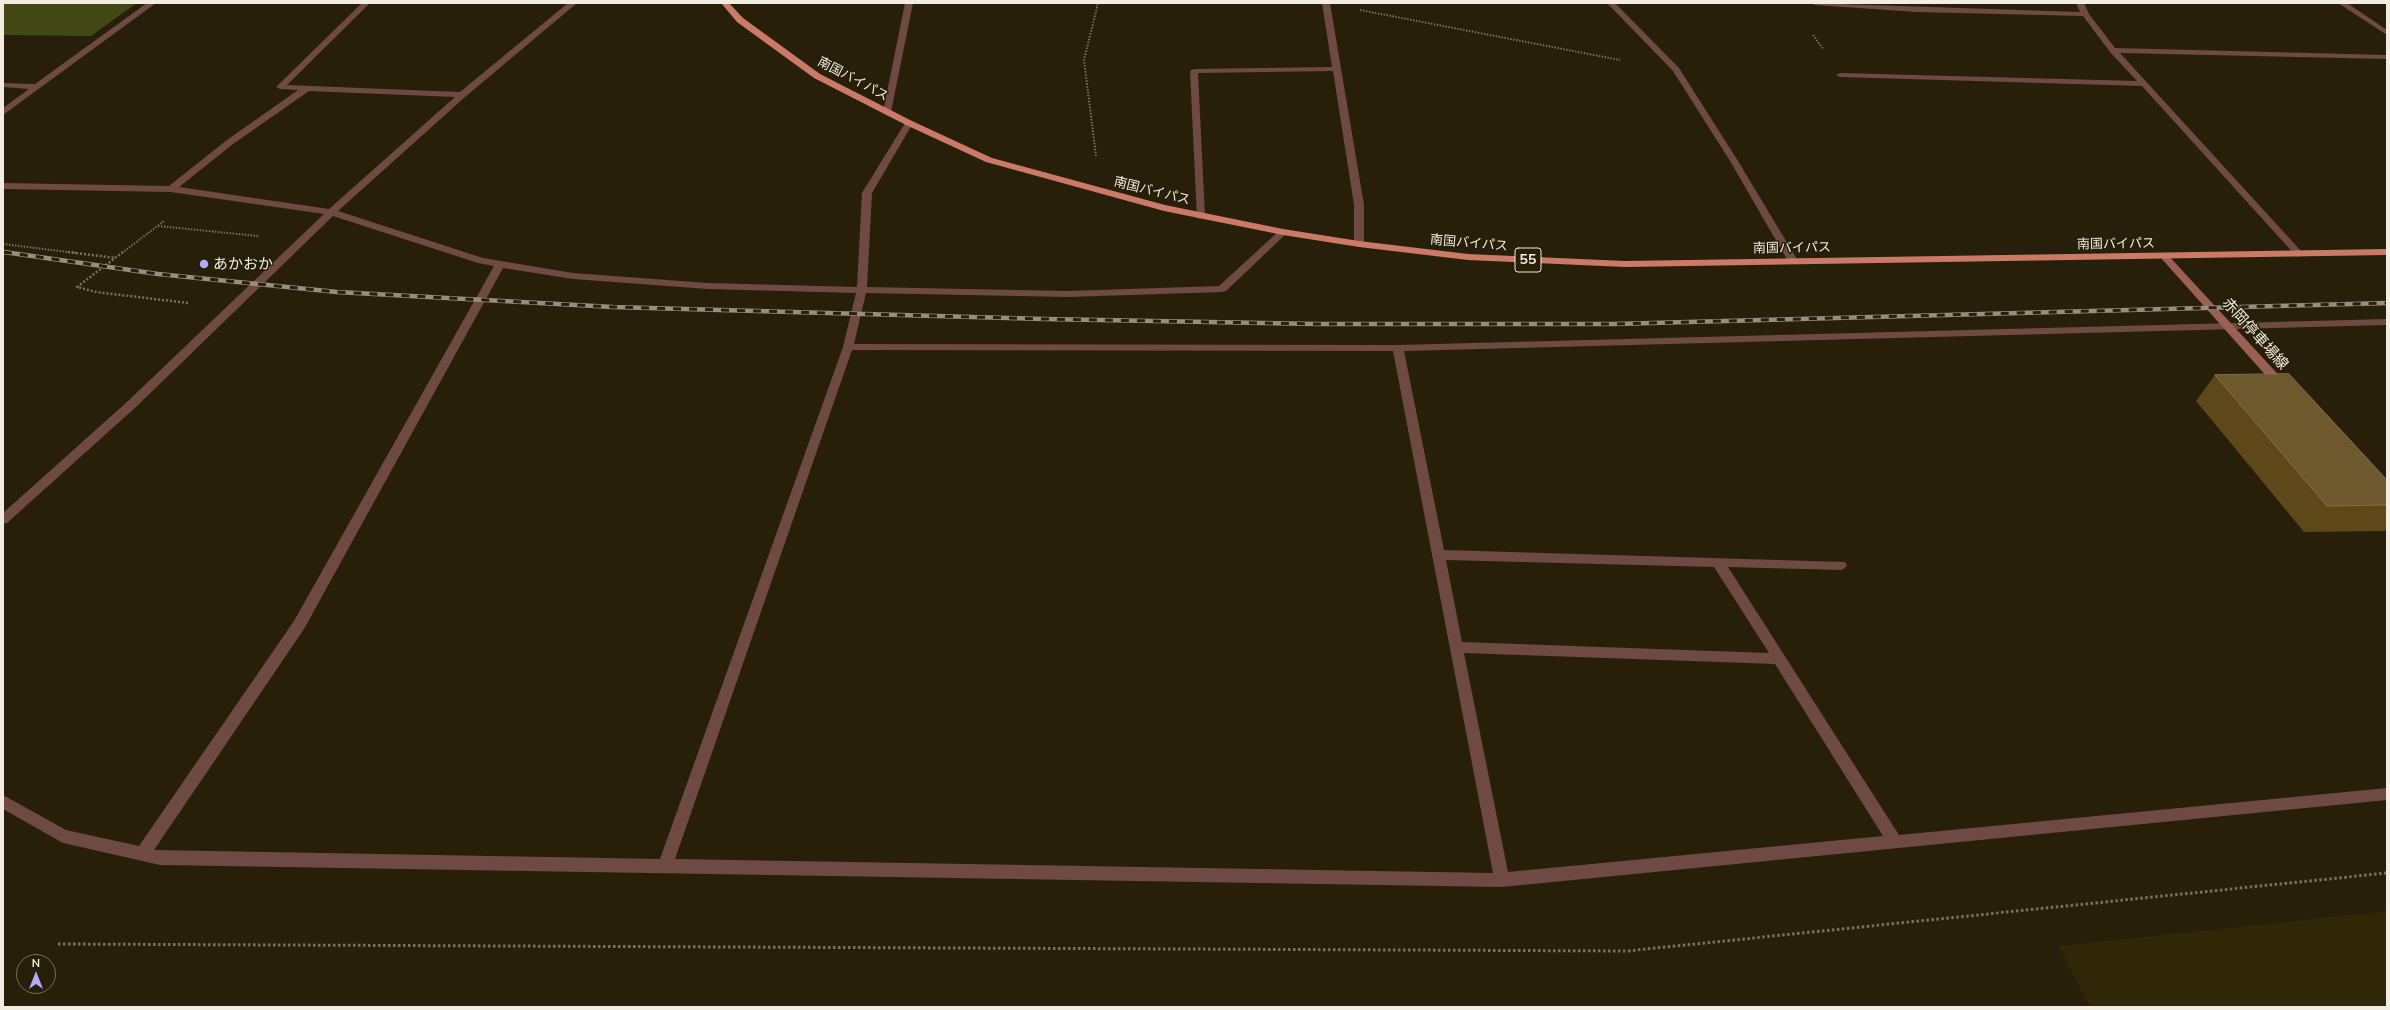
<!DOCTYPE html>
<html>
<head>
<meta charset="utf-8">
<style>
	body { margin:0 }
	#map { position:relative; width:2390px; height:1010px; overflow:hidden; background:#271f0a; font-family:Mulish,sans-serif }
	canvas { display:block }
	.frame { position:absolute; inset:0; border:4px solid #f2ede0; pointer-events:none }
	.north { position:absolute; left:16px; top:954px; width:40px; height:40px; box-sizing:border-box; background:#271f0a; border:1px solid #787160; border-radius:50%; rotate:0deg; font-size:11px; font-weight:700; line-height:16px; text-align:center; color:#f2ede0 }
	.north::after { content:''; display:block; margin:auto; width:14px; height:18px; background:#b3adf9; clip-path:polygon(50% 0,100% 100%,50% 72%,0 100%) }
</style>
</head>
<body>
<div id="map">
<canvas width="2390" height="1010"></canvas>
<div class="frame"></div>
<div class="north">N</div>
</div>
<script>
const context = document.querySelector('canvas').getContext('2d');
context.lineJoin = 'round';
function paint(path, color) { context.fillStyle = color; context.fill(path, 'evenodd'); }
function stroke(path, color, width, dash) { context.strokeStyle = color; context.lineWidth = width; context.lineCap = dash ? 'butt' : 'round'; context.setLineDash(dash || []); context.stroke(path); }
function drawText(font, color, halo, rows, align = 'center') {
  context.font = font + ' Mulish,"Noto Sans JP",sans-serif'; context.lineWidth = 3; context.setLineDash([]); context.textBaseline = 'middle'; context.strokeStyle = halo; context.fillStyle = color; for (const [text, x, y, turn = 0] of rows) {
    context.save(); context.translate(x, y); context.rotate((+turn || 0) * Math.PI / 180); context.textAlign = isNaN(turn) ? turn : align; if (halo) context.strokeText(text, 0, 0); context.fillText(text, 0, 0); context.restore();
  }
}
paint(new Path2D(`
	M3,3H137L91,36L3,35Z`), '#434716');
paint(new Path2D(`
	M2387,911V1007H2090L2058,946Z`), '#2f2705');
stroke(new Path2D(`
	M1360,10L1620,60
	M1813,35L1823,49
	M1096,156L1084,60L1098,3
	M158,226L258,236
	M3,244L76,253
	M122,253L164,221`), '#78715f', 2, [1.5, 1.5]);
stroke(new Path2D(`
	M68,252L115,258
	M123,252L77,287L96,292L188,303`), '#78715f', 2.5, [2, 2]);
stroke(new Path2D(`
	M58,944L1627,951L2387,873`), '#78715f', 3, [2.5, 2.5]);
paint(new Path2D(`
	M147,3H156L3,115V108L29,89L3,87V83L35,84Z
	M362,3H370L287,85L460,92L568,3H577L465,97L338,211L483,258L573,273L708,283L857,287L862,193L905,123L909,120L913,123L872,193L867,287L1068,291L1219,286L1280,230L1283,229L1288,232L1226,291L1222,292L1068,297L866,293L854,344L1398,345L2387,319V325L1404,351L1444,550L1845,562L1847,565L1845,568L1841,570L1728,567L1899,835L2387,788V800L1502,887L160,865L63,843L3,809V795L66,830L139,846L294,621L494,266L478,263L333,216L136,407L7,523L3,524V513L128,401L324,214L171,192L3,189V183L169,186L227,140L298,90L280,89L276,87ZM309,91L455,97L329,209L179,187L233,144ZM503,268L573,279L708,289L856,293L843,347L660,859L154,850L304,629ZM852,350L1393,351L1493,873L675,859ZM1446,560L1714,567L1769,653L1462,642ZM1464,653L1775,664L1883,836L1508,872Z
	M905,3H913L891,112L887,115L883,112Z
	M1322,3H1330L1364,205V244L1359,247L1354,244V205L1333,71L1198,73L1205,216L1200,219L1197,218L1190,71L1194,69L1332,67Z
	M1607,3H1615L1679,68L1738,161L1798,261L1796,263H1790L1788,261L1730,161L1673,71Z
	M1811,3L2080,12L2076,3H2084L2089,14L2115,48L2387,55V59L2120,53L2302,252L2304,254L2299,257L2296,256L2142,86L1840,77L1836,75L1840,73L2137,81L2110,52L2083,16L1916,12L1815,5Z
	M2338,3H2347L2387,30V35Z`), '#6f4a42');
paint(new Path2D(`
	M2164,253L2167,254L2286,383L2287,386L2286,389H2278L2161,258L2159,256Z`), '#9b6054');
paint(new Path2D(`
	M721,3H729L743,18L820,74L912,121L992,158L1165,205L1283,229L1359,241L1468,254L1625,261L2387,249V255L1625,267L1468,260L1359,247L1283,235L1164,211L986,162L906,125L814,78L737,22Z`), '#cc7a68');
const railFar1 = new Path2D(`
	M3,252L11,253`);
const rail = new Path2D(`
	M4,252L158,274L337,292L613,307L1044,319L1318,324H1615L2387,303`);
stroke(railFar1, '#968f7f', 3);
stroke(rail, '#968f7f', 4.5);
stroke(railFar1, '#271f0a', 2, [6]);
stroke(rail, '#271f0a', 3, [8]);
paint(new Path2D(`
	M2215,375L2387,480V529L2385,531L2304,532L2196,401Z`), '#5e4719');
const building = new Path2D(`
	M2289,374L2387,480V505L2327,506L2215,375Z`);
paint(building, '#6e582e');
stroke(building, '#83704a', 1);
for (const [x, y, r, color] of [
	[204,264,5,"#b3adf9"]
]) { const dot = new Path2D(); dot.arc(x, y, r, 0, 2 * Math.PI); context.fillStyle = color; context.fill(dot); stroke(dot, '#271f0a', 1.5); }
drawText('13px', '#f2ede0', '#271f0a', [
	["南国バイパス",853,79,28],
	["南国バイパス",1152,191,14],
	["南国バイパス",1469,243,5],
	["南国バイパス",2116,244,-1],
	["南国バイパス",1792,248,-1]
]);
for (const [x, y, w] of [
	[1528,260,26]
]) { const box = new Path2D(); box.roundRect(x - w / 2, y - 12, w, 24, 3); context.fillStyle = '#271f0a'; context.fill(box); stroke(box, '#f2ede0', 1); }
drawText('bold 14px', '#f2ede0', null, [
	["55",1528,260]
]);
drawText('15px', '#f2ede0', '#271f0a', [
	["あかおか",213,264]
], 'left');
drawText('15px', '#f2ede0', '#271f0a', [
	["赤岡停車場線",2255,334,48]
]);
</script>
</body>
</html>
